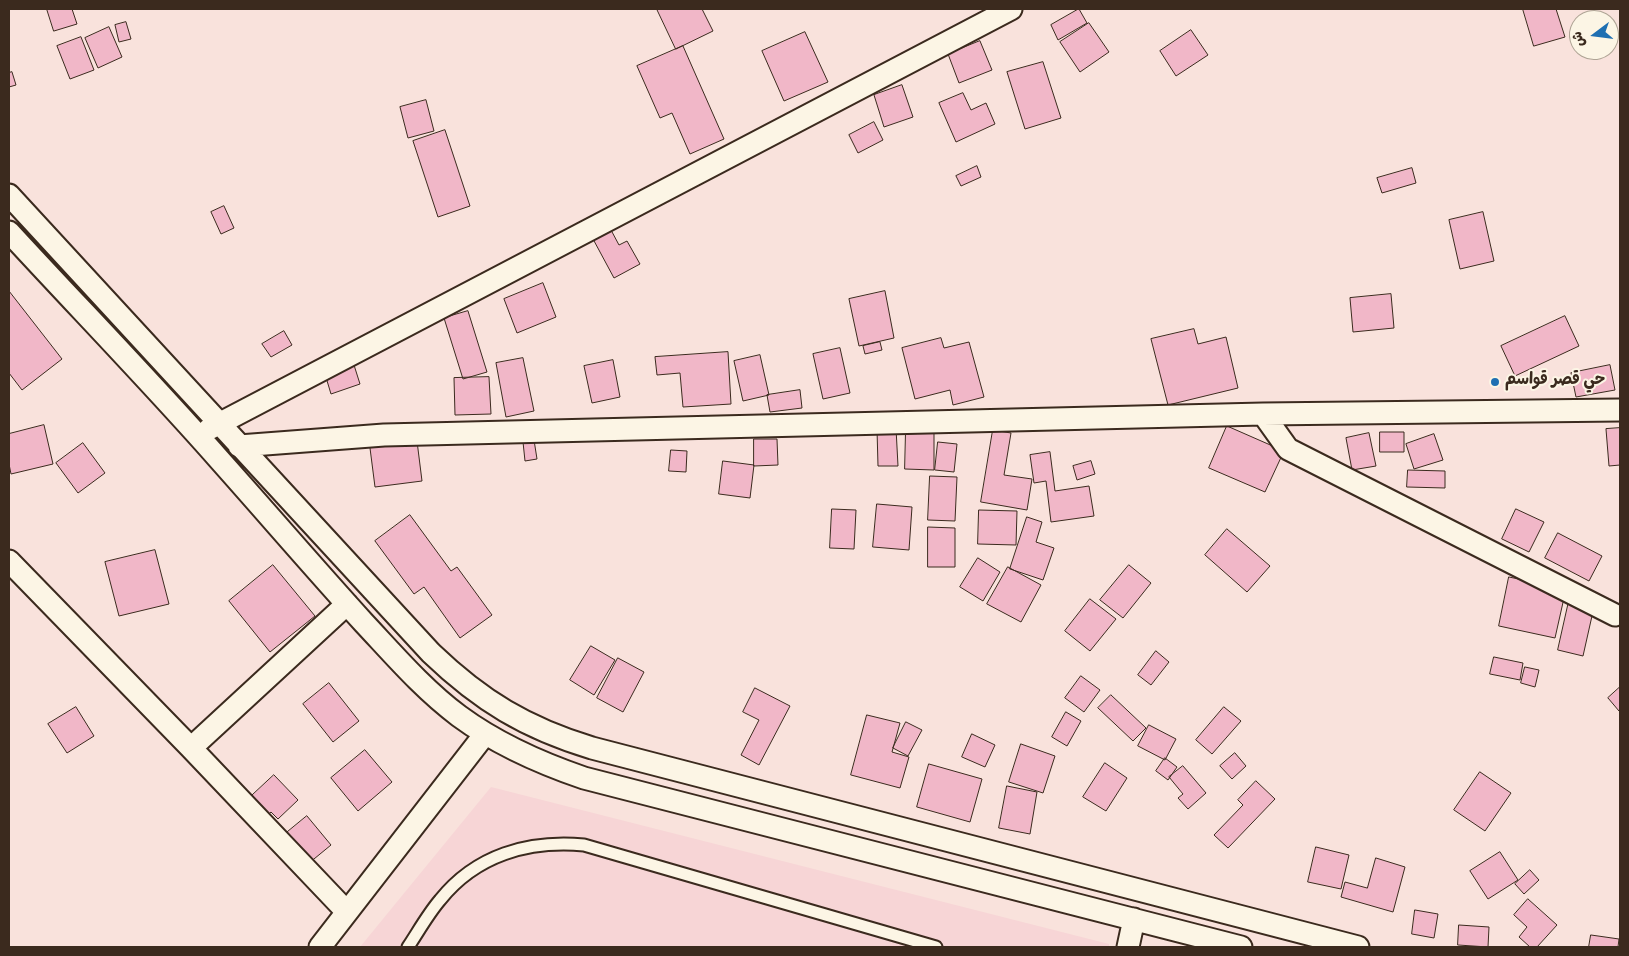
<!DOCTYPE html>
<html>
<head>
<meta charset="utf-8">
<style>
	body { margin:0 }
	#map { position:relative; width:1629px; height:956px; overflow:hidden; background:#f9e2dc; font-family:"Gochi Hand","Playpen Sans Arabic",sans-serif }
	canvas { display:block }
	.frame { position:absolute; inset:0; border:10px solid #3b2a1e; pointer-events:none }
	.north { position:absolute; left:1569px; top:10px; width:50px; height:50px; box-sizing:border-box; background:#fcf5e5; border:1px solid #afa495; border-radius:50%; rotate:255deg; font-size:14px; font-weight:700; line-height:20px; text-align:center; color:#3b2a1e }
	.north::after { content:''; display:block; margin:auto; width:18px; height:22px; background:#1f6fb2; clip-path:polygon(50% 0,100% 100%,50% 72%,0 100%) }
</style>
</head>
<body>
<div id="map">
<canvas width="1629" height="956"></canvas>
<div class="frame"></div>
<div class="north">ش</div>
</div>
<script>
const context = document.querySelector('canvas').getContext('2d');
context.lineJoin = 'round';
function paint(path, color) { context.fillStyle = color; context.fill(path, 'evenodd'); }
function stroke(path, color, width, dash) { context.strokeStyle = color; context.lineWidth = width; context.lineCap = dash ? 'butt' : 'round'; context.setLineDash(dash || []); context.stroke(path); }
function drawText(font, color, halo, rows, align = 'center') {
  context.font = font + ' "Gochi Hand","Playpen Sans Arabic",sans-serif'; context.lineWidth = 4; context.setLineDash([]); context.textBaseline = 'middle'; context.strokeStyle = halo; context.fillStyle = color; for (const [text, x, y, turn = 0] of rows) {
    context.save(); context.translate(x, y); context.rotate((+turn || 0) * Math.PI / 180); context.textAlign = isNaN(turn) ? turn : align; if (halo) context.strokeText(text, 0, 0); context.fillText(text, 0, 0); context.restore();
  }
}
paint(new Path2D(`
	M491,787L1109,944V947H360Z`), '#f7d5d6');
const building = new Path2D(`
	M47,9H72L77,24L54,31Z
	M657,9H702L713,31L676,49Z
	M1079,9L1087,23L1058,40L1051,25Z
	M1523,9H1556L1565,37L1534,46Z
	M126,22L131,39L119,42L115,25Z
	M1089,23L1109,52L1080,72L1060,42Z
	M109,27L122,57L98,68L85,38Z
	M1191,30L1208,55L1176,76L1160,51Z
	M805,32L828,82L784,101L762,51Z
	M81,37L94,70L70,79L57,46Z
	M980,41L992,70L959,83L948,54Z
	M683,46L724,139L690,154L672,113L660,118L637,66Z
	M1043,62L1061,118L1025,129L1007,72Z
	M12,72L16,85L9,87V73Z
	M902,85L913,117L884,127L874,95Z
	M963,93L971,110L986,103L995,124L956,142L939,103Z
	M426,100L434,131L408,138L400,107Z
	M874,122L883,140L858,153L849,135Z
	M445,130L470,206L438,217L413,141Z
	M977,166L981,177L961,186L956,176Z
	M1412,168L1416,183L1382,193L1377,178Z
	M224,206L234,228L221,234L211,212Z
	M1483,212L1494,261L1460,269L1449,220Z
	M611,230L619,245L627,241L640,264L614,278L593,239Z
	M543,283L556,317L517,333L504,299Z
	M9,291L62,359L22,390L9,373Z
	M885,291L894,338L859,346L849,299Z
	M1391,294L1394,328L1353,332L1350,298Z
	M468,311L487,372L463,379L444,318Z
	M1565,316L1579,346L1515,376L1501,346Z
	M1194,329L1198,344L1226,337L1238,388L1168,405L1151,339Z
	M284,331L292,345L271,357L262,344Z
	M941,338L944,348L969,342L984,397L953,405L950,390L915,399L902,348Z
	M880,342L882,350L865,354L863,346Z
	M840,348L850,393L823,399L813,354Z
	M728,352L731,404L683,407L680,373L657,375L655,357Z
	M760,355L769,395L743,401L734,361Z
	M523,358L534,411L506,417L496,363Z
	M613,360L620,397L592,403L584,366Z
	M354,365L360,384L331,394L325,374Z
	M1610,365L1615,390L1576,397L1571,373Z
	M489,377L491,414L455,415L454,378Z
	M800,390L802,408L770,412L767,395Z
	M44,425L53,464L11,474L9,464V434Z
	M1227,426L1284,451L1265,492L1209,468Z
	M896,428L898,466H878L877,429Z
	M1620,428V465L1609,466L1606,429Z
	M906,429H934V470L905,469Z
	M993,430L1011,433L1004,475L1032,479L1027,510L981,502Z
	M1380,432H1404V452H1380Z
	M1369,433L1376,466L1352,470L1346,438Z
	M1434,434L1443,460L1414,469L1406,444Z
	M754,439H777L778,465L754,466Z
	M534,440L537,459L525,461L523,442Z
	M417,441L422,481L375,487L370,448Z
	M938,442L957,444L954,472L935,470Z
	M83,443L105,473L78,493L56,463Z
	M671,450L687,451L686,472L669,471Z
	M1050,452L1055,491L1089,486L1094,516L1051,522L1046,481L1034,483L1030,455Z
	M723,461L754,465L750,498L719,494Z
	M1091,461L1095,474L1077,480L1073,466Z
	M1408,470L1445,471V488L1407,487Z
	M930,476L957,477L955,521L928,520Z
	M877,504L912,507L909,550L873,547Z
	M832,509L856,510L854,549L830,548Z
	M1516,509L1544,522L1529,552L1502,539Z
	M979,510L1017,511L1016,545L978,544Z
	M410,515L451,571L457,567L492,615L460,638L424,587L414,594L375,541Z
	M1027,517L1042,522L1036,542L1054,548L1043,580L1010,569Z
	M928,527L955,528V567H928Z
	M1227,529L1270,566L1247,592L1205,555Z
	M1558,533L1602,556L1589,581L1545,558Z
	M155,550L169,604L119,616L105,562Z
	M978,558L1000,572L983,601L960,587Z
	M273,565L315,616L270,652L229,601Z
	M1129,565L1151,583L1123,618L1100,600Z
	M1008,567L1041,585L1021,622L987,604Z
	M1509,577L1566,589L1555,638L1499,626Z
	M1090,599L1116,619L1090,651L1065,631Z
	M1569,601L1594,607L1583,656L1558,650Z
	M591,646L615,660L594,695L570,680Z
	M1156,651L1169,662L1151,685L1138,675Z
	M1494,657L1523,663L1520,680L1490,674Z
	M618,658L644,672L623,712L597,698Z
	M1525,667L1539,670L1535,687L1521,683Z
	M1081,676L1100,690L1084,712L1065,698Z
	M329,683L359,721L333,742L303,704Z
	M1620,687V709L1619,711L1608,698Z
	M755,688L790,706L759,765L741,755L759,720L743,712Z
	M1111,695L1146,728L1133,741L1098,708Z
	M76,707L94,736L67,753L48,724Z
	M1224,707L1241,721L1212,754L1196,740Z
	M1066,712L1081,721L1067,746L1052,737Z
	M867,715L900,723L892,752L909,757L900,788L851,775Z
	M906,722L922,730L908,756L893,748Z
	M1149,725L1176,739L1165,760L1138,746Z
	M972,734L995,745L985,767L962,757Z
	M1021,744L1055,756L1043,793L1009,782Z
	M365,750L392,782L358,811L331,778Z
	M1235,753L1246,766L1232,779L1220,766Z
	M1165,758L1177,767L1168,780L1156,771Z
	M1105,763L1127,778L1106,811L1083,797Z
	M929,764L982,779L970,822L917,807Z
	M1183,766L1206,793L1188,809L1178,798L1183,794L1169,777Z
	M1480,772L1511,793L1485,831L1454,810Z
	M274,775L298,800L278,819L271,812L261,821L244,803Z
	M1256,781L1275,799L1228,848L1214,835L1243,805L1238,800Z
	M1007,786L1037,792L1030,834L999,828Z
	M307,816L331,845L303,868L279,839Z
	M1316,847L1349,855L1341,889L1308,882Z
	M1500,852L1518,880L1488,899L1470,871Z
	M1376,858L1405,867L1393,912L1341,897L1345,882L1367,888Z
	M1530,870L1539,880L1524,894L1515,884Z
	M1528,899L1557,925L1537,947H1530L1519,937L1527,927L1514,915Z
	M1415,910L1438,914L1434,938L1412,934Z
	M1459,925L1489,927L1488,947L1458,945Z
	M1591,935L1619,939L1618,947H1589Z`);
paint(building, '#f1b7c8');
stroke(building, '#3b2a1e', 1);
const lane = new Path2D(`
	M408,947C418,932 428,914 440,900C476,855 528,840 584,845L936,947`);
const street = new Path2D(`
	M9,195L431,653C481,701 526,728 592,748L1358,947
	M9,232C78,307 149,380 217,457C266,512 314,568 364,623C394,655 423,689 459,716C497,744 540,763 584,778L1241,947
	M1263,414L1288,449L1615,615
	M209,429L1011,9
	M239,446L384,435L1263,414L1620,410
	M9,561L191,748L347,912
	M191,748L347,604
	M320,947L485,734
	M1128,947L1134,919`);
stroke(lane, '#3b2a1e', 15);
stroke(street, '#3b2a1e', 25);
stroke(lane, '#fcf5e5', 11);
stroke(street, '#fcf5e5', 21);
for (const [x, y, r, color] of [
	[1495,382,5,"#1f6fb2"]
]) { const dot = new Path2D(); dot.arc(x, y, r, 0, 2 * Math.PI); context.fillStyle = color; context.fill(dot); stroke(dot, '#fcf5e5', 2); }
drawText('bold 16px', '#3b2a1e', '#fcf5e5', [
	["حي قصر قواسم",1505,382]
], 'left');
</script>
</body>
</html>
